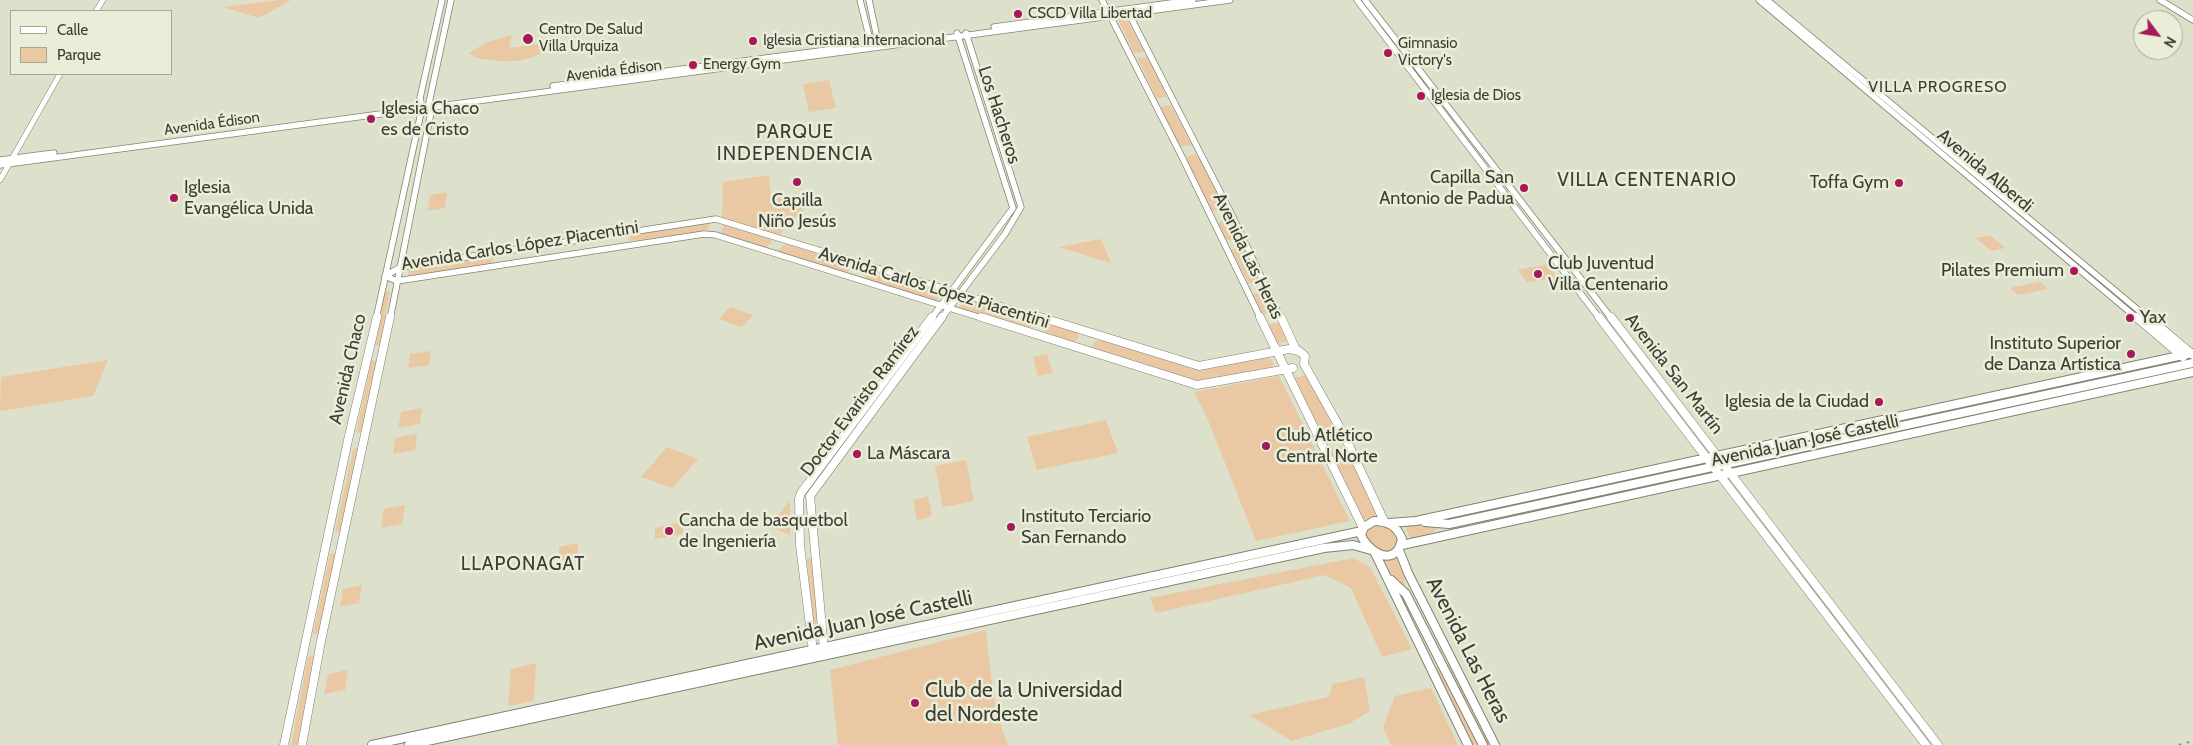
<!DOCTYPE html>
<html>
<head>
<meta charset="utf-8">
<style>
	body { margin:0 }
	#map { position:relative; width:2193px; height:745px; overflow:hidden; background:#dde1cc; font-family:Cabin,sans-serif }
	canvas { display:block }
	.legend { position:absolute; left:10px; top:10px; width:162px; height:65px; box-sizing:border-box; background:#eaeed9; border:1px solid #a4a897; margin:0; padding:6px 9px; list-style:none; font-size:15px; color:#3c3e35 }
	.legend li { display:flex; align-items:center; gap:10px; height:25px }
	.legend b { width:25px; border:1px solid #a4a897 }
	.north { position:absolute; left:2133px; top:10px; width:50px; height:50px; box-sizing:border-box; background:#eaeed9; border:1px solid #a4a897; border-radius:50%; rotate:121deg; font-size:14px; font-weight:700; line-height:20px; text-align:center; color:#3c3e35 }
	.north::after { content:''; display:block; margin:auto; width:18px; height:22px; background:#a71858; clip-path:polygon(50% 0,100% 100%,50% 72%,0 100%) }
</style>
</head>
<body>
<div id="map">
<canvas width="2193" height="745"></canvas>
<ul class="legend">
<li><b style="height:6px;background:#fff"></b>Calle</li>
<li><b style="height:14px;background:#e9c8a3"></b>Parque</li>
</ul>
<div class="north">N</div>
</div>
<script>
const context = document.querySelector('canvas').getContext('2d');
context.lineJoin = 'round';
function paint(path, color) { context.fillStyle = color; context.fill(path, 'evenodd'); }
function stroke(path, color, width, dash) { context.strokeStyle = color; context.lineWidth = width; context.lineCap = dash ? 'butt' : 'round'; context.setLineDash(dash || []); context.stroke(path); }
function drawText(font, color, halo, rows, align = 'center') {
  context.font = font + ' Cabin,sans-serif'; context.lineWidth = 5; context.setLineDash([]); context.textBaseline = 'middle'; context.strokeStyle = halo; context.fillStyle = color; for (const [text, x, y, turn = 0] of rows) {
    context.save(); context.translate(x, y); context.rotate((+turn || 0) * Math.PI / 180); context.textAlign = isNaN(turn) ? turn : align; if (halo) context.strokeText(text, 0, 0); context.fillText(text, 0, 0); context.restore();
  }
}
paint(new Path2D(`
	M280,0H291L259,18L223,7Z
	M1125,15L1144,52L1134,53L1116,16Z
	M512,35L509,48L559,41L560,44C534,58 521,64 491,60C482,59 476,59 469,53L487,42Z
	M1147,57L1167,97L1157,98L1137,58Z
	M829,80L836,108L809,112L803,84Z
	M1169,105L1172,107L1192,145L1180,147L1161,109V107Z
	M1195,154L1200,157L1225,208L1223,212L1211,211L1186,159L1188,156Z
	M769,175L771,199L811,194L813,200L779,235L722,217L723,182Z
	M447,192L445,208L428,211L430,195Z
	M1226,219L1230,221L1238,238L1237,241L1226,240L1218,223Z
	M705,222L709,224L708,229L703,232L629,241L628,236L632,234Z
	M724,225L770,239L772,242L767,247L762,248L723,234L721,232Z
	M1990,235L2005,248L1991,251L1976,238Z
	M1101,239L1111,263L1058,247Z
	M783,245H788L852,264L853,266L848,272L844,273L778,252V251Z
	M1244,248L1261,282L1249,284L1231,250Z
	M490,256L493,257L491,263L488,266L411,277L408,276L409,270L413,268Z
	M1548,264L1557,278L1527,282L1518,270Z
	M869,271H874L939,291L942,294L937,300L932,301L866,280L865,276Z
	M2040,282L2048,289L2018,295L2010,288Z
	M390,291L380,345L374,346L385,292Z
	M1265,292L1275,311L1263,314L1253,294Z
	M968,299L1034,319L1036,323L1029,329L961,308L960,306Z
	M730,307L753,315L742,327L719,319Z
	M1280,322L1290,341L1277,343L1267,325Z
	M1054,325L1077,332L1079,336L1075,342C1065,344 1050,339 1044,331L1048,326Z
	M1101,340L1199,369L1263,358L1271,359L1274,363L1272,369L1193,382L1092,349L1094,342Z
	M431,351L429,365L408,368L410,354Z
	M1047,354L1053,373L1038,376L1033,357Z
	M108,360L93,396L0,411L1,377Z
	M377,360L361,432L356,433L371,361Z
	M1307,375L1334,428L1321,431L1294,378Z
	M1279,376L1350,521L1256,541L1206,415L1194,392Z
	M422,408L420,424L398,428L401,412Z
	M1106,420L1118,453L1037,470L1027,437Z
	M417,434L415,450L393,454L395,438Z
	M1341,446L1346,448L1379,516L1363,520L1330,453L1332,448Z
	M667,447L698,459L672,488L641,477Z
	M358,448L341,531L335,532L353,449Z
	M966,460L974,501L943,507L935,466Z
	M928,496L932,516L917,520L913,500Z
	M790,501V535L768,526Z
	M405,505L402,524L381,528L384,509Z
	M683,522V534L655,539V528Z
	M1378,523L1397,532L1398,545L1391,551L1380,552L1364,538L1365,530Z
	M1420,524L1442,526L1426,536L1411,539L1405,527Z
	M578,543V556L559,561V547Z
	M337,552L320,633L313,634L330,554Z
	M811,558L820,637L815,638L807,559Z
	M1353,558L1370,567L1412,649L1382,657L1351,588L1325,575L1156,613L1150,598Z
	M1397,558L1404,573L1405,589L1390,573L1386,560Z
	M1805,577L1875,668L1870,667L1803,580Z
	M362,585L359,603L340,607L343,589Z
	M986,630C990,668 993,709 1008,745H838L830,670Z
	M316,655L297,745H291L308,657Z
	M536,663L534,701L508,706L511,669Z
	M1449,664L1491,745H1486L1444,665Z
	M1439,666L1479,745H1473L1435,668Z
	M348,670L345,690L324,694L328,674Z
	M1364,677L1370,711L1350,723L1292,741L1249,715L1329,697L1332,684Z
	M1431,688L1458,745H1391L1383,727L1395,696Z`), '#e9c8a3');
const tertiary = new Path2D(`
	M96,11L103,0
	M0,180L60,74`);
const secondaryFar1 = new Path2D(`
	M860,0L872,48
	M869,0L879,47
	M1102,0L1180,153L1261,319
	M1357,0L1600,319
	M1365,0L1612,319
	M1759,0L2138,319
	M1767,0L2149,319
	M2160,0L2193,20
	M1127,10L1232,215L1281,319
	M994,27L1193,0
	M553,86L850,47
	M0,160L54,153
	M0,165L1230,0
	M385,276L399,268L408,266L716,219L1044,319
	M385,276L397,281L704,234L716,235L985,319
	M376,319L422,108L420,98L442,0
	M390,319L432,107L429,103L451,0
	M931,319L1013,208L957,33
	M941,319L1005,234L1021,207L966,33`);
const secondary = new Path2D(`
	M981,317L1197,385L1293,368
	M1040,317L1199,366L1289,349L1299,351L1305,356L1304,364L1345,437L1384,521
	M1260,317L1363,528
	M1281,317L1296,350
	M1599,317L1926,745
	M1611,317L1938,745
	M2136,317L2183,357
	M2148,317L2193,355
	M824,649L810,496L942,317
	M815,653L813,651L800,545L799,499L801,493L932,317
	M284,745L348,440L377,317
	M302,745L321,641L390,317`);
const primary = new Path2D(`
	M1374,521C1388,521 1397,526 1402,539C1401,542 1400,548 1397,551C1385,564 1366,547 1361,535L1364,527Z
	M1425,522L1449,524L2193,363
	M1389,523L1416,521L2193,353
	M1402,545L2193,372
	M1399,550L1408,573L1495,745
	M1375,553L1468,745
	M1391,580L1406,594L1483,745
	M372,745L1362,531
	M409,745L1324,548L1353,545L1371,550`);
stroke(tertiary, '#808470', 6);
stroke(secondaryFar1, '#808470', 7);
stroke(secondary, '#808470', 9);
stroke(primary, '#808470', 10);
stroke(tertiary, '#fff', 5);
stroke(secondaryFar1, '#fff', 5.5);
stroke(secondary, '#fff', 8);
stroke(primary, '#fff', 8);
stroke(new Path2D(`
	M2179,745L2193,741`), '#8a8d7e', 2, [2.5, 5.5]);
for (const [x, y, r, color] of [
	[1018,14,5,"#a71858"],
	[528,39,6,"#a71858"],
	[753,41,5,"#a71858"],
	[1388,53,5,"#a71858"],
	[693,65,5,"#a71858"],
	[1421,96,5,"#a71858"],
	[371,119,5,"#a71858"],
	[797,182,5,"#a71858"],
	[1899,183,5,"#a71858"],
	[1524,188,5,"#a71858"],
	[174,198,5,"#a71858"],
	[2074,271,5,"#a71858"],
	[1538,274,5,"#a71858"],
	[2130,318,5,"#a71858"],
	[2131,354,5,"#a71858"],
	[1879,402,5,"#a71858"],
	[1266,446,5,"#a71858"],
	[857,454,5,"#a71858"],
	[1011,527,5,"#a71858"],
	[669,531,5,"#a71858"],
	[915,703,5,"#a71858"]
]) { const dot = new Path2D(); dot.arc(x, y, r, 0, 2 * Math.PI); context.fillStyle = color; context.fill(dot); stroke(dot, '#eaeed9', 2); }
drawText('15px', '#3c3e35', '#eaeed9', [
	["CSCD Villa Libertad",1028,14],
	["Centro De Salud",539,30],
	["Villa Urquiza",539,47],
	["Iglesia Cristiana Internacional",763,41],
	["Gimnasio",1398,44],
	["Victory's",1398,61],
	["Energy Gym",703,65],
	["Iglesia de Dios",1431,96]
], 'left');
drawText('15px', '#3c3e35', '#eaeed9', [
	["Avenida Édison",614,71,-7],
	["Avenida Édison",212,124,-8]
]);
context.letterSpacing = '1px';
drawText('16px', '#3c3e35', '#eaeed9', [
	["VILLA PROGRESO",1938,87]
]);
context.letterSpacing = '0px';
drawText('18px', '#3c3e35', '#eaeed9', [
	["Iglesia Chaco",381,109],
	["es de Cristo",381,130],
	["Capilla San",1514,178,"right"],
	["Antonio de Padua",1514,199,"right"],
	["Toffa Gym",1889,183,"right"],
	["Iglesia",184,188],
	["Evangélica Unida",184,209],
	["Capilla",797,201,"center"],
	["Niño Jesús",797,222,"center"],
	["Club Juventud",1548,264],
	["Villa Centenario",1548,285],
	["Pilates Premium",2064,271,"right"],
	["Yax",2140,318],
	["Instituto Superior",2121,344,"right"],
	["de Danza Artística",2121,365,"right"],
	["Iglesia de la Ciudad",1869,402,"right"],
	["Club Atlético",1276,436],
	["Central Norte",1276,457],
	["La Máscara",867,454],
	["Instituto Terciario",1021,517],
	["San Fernando",1021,538],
	["Cancha de basquetbol",679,521],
	["de Ingeniería",679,542]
], 'left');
drawText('18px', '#3c3e35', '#eaeed9', [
	["Los Hacheros",999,115,72],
	["Avenida Alberdi",1985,171,40],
	["Avenida Carlos López Piacentini",520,246,-9],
	["Avenida Las Heras",1248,256,64],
	["Avenida Carlos López Piacentini",934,288,17],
	["Avenida Chaco",348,369,-77],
	["Avenida San Martín",1674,374,52],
	["Doctor Evaristo Ramírez",860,401,-53],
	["Avenida Juan José Castelli",1805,441,-12]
]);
context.letterSpacing = '1px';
drawText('19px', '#3c3e35', '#eaeed9', [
	["PARQUE",795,132],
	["INDEPENDENCIA",795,154],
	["VILLA CENTENARIO",1647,180],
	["LLAPONAGAT",523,564]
]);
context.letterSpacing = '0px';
drawText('21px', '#3c3e35', '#eaeed9', [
	["Avenida Juan José Castelli",863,621,-12],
	["Avenida Las Heras",1468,650,63]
]);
drawText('21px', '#3c3e35', '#eaeed9', [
	["Club de la Universidad",925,691],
	["del Nordeste",925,715]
], 'left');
</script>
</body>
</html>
